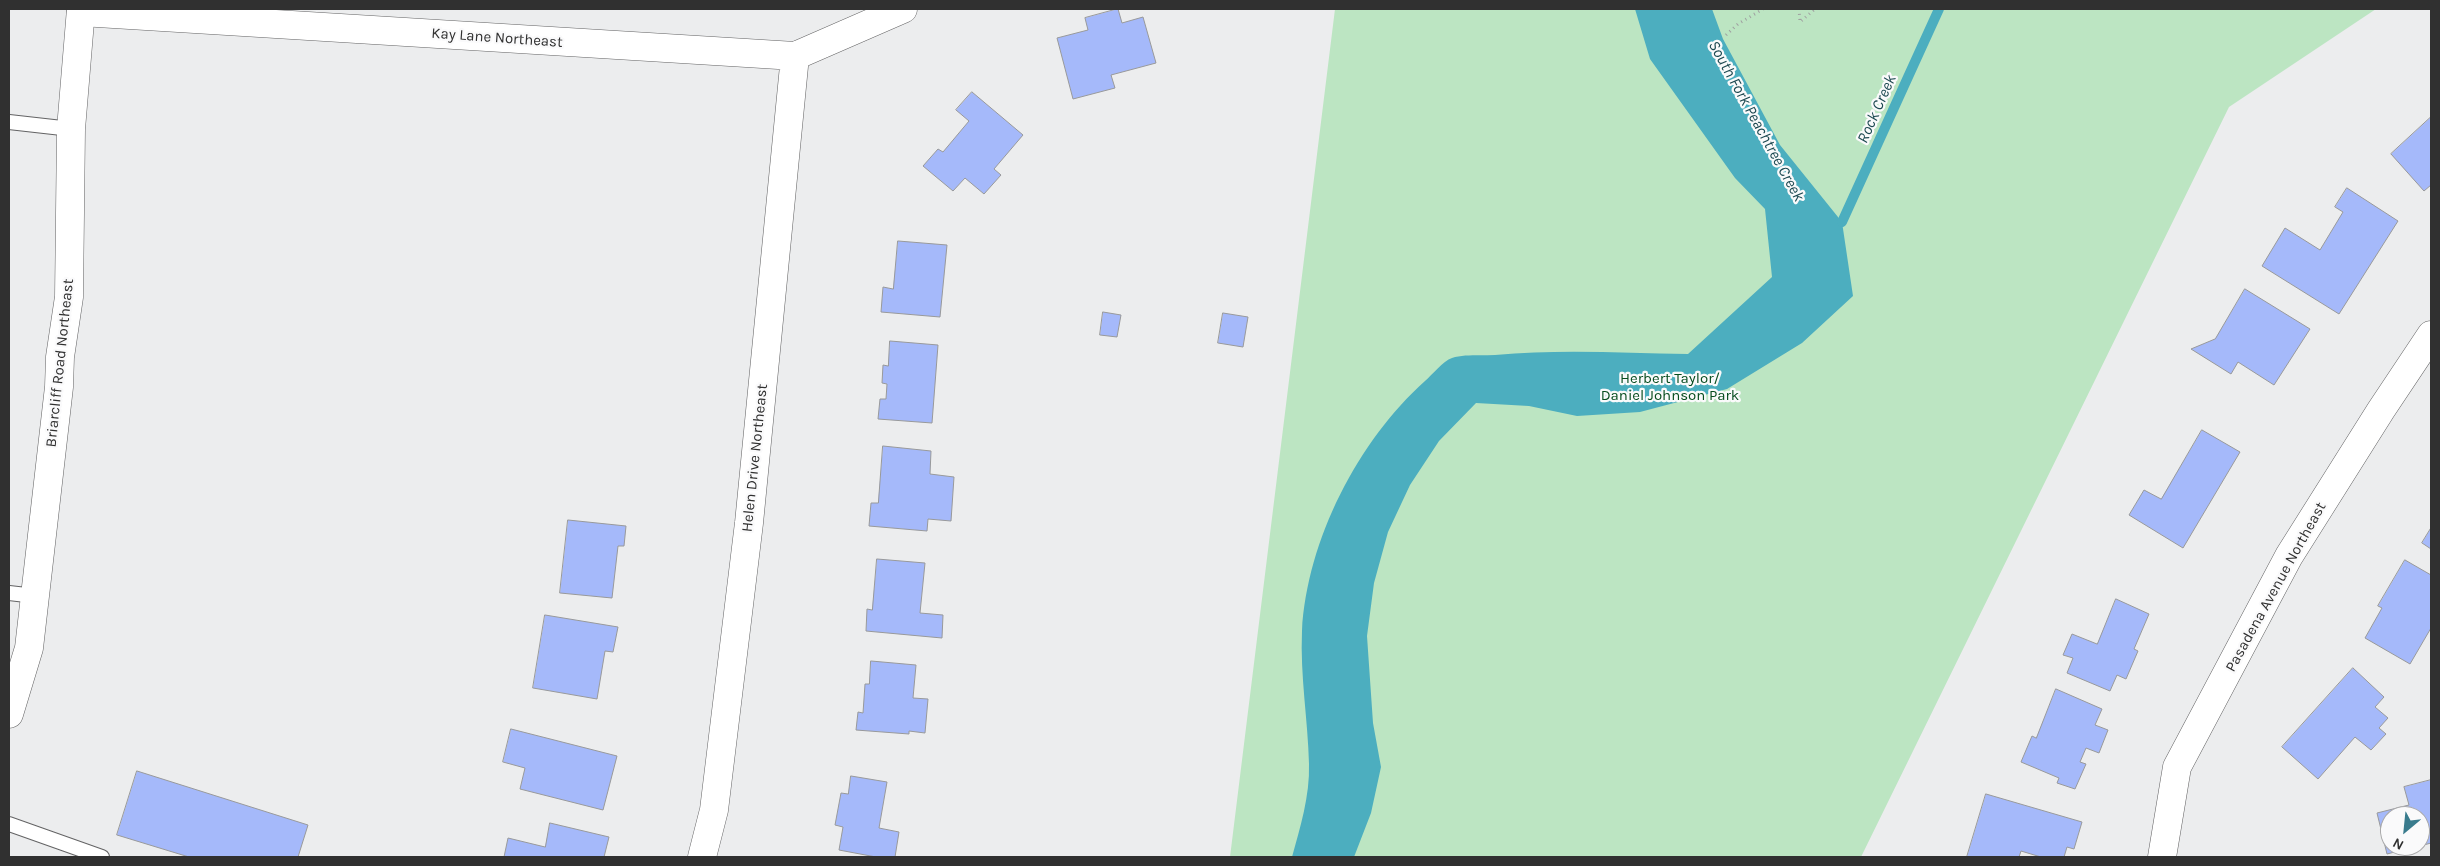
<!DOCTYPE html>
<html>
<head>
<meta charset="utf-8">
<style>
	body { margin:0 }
	#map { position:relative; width:2440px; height:866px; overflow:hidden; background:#ecedee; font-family:Karla,sans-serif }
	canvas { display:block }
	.frame { position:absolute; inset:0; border:10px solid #303030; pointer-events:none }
	.north { position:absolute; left:2380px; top:806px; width:50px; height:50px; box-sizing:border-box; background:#fafafb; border:1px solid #a9a9aa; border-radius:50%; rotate:208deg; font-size:14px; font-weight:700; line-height:20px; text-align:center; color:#303030 }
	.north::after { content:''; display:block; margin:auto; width:18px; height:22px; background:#397b8d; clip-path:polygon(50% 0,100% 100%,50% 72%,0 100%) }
</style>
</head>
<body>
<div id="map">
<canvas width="2440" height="866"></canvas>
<div class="frame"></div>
<div class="north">N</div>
</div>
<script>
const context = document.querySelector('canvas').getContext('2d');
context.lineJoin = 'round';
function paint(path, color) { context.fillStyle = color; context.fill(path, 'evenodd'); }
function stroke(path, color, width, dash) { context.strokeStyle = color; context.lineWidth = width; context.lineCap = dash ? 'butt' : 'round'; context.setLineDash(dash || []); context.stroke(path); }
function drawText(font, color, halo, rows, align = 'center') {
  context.font = font + ' Karla,sans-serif'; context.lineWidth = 4.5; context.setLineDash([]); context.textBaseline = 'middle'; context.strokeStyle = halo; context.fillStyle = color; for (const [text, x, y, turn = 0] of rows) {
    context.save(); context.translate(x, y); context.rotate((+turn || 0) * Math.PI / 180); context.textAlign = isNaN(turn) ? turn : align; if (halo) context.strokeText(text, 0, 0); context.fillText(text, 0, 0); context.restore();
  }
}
paint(new Path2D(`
	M1335,9H2376L2229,107L1861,857H1230Z`), '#bce5c2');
paint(new Path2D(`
	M1635,9H1712L1723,39L1780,145L1842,222L1853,296L1802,343L1727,389L1640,412L1577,416L1529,406L1476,403L1439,441L1410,485L1388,532L1374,583L1367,636L1373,723L1381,767L1371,813L1354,857H1292C1300,828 1310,796 1309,764C1308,720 1300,676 1302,631C1307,540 1358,441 1425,381C1432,375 1443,361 1452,358C1464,354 1481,356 1495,355C1559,349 1624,353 1688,354L1772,277L1765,209L1735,178L1650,59Z`), '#4caebf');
stroke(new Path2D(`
	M1842,222L1939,9`), '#4caebf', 10);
const building = new Path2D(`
	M1118,9L1122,23L1143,17L1156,63L1111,75L1115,88L1073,99L1057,38L1088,30L1085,18Z
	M972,92L1023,135L994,169L1001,175L984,194L965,178L953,191L923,166L938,149L943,152L969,121L956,110Z
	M2431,117V185L2424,191L2391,154Z
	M2347,188L2398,221L2339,314L2262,266L2285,228L2320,250L2343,212L2335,207Z
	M898,241L947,245L940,317L881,312L883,287L893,289Z
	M2245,289L2310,329L2274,385L2238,362L2231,374L2191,349L2215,339Z
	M1103,312L1121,315L1117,337L1100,335Z
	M1223,313L1248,317L1243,347L1218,343Z
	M890,341L938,345L932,423L878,419L880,399H886L887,384L882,383L883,365L888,366Z
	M2202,430L2240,452L2183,548L2129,515L2144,490L2161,499Z
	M883,446L931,451L930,474L954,477L951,521L928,519L927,531L869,526L871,503H878Z
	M568,520L626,526L624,546H618L612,598L560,593Z
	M2431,528V549L2422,543Z
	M877,559L925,563L920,613L943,615L942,638L866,631L867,609L872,610Z
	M2405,560L2431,575V628L2410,664L2365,638L2382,608L2378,606Z
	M2116,599L2149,614L2134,649L2138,651L2126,679L2117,675L2110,691L2067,673L2073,658L2063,655L2072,634L2097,644Z
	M545,615L618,627L613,652L605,651L597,699L533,688Z
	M871,661L916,665L913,698L928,699L925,733L909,731V734L856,730L858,712L863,713L865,684H869Z
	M2353,668L2384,697L2375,707L2388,718L2379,728L2386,734L2371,750L2355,737L2318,779L2282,747Z
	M2056,689L2102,709L2095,725L2108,730L2099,753L2086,748L2080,762L2086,764L2075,789L2057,783L2059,778L2021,762L2032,736L2036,738Z
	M511,729L617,756L603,810L520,789L525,768L503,762Z
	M137,771L308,825L298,857H189L117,835Z
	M851,776L887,782L879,828L899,832L895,857H876L839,850L843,827L835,825L841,793L848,794Z
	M2431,780V843L2420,846V816H2390V846H2418L2387,854L2377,813L2409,805L2404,787Z
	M1986,794L2082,822L2074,849L2067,847L2064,857H2041L2021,851L2019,857H1967Z
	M550,823L609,837L604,857H504L508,838L545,847Z`);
paint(building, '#a5b9fa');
stroke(building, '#98999a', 1);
const service = new Path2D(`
	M9,122L71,129
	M9,593L35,596
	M9,824L102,857`);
const minor = new Path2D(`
	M81,12L795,56L903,9
	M702,857L714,810L749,523L795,56
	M2162,857L2177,767L2289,556L2381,410L2431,335`);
const secondary = new Path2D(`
	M9,714L29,648L59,387L60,357L69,297L71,129L81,9`);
stroke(service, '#636364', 16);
stroke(minor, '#636364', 29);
stroke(secondary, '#636364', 29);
stroke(new Path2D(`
	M1799,9L1800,22L1815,9
	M1726,35L1738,24L1763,9`), '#9f9fa0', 3, [1, 4]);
stroke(service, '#fff', 14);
stroke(minor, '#fff', 28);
stroke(secondary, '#fff', 28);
drawText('15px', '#303030', '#fafafb', [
	["Kay Lane Northeast",497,38,4],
	["Briarcliff Road Northeast",60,363,-84],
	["Helen Drive Northeast",755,458,-84],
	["Pasadena Avenue Northeast",2276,587,-61]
]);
drawText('15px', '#064c1e', '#fafafb', [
	["Herbert Taylor/",1670,379],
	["Daniel Johnson Park",1670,396]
]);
drawText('italic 16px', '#1d4951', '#fafafb', [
	["Rock Creek",1877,109,-66],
	["South Fork Peachtree Creek",1756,121,61]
]);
</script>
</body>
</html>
